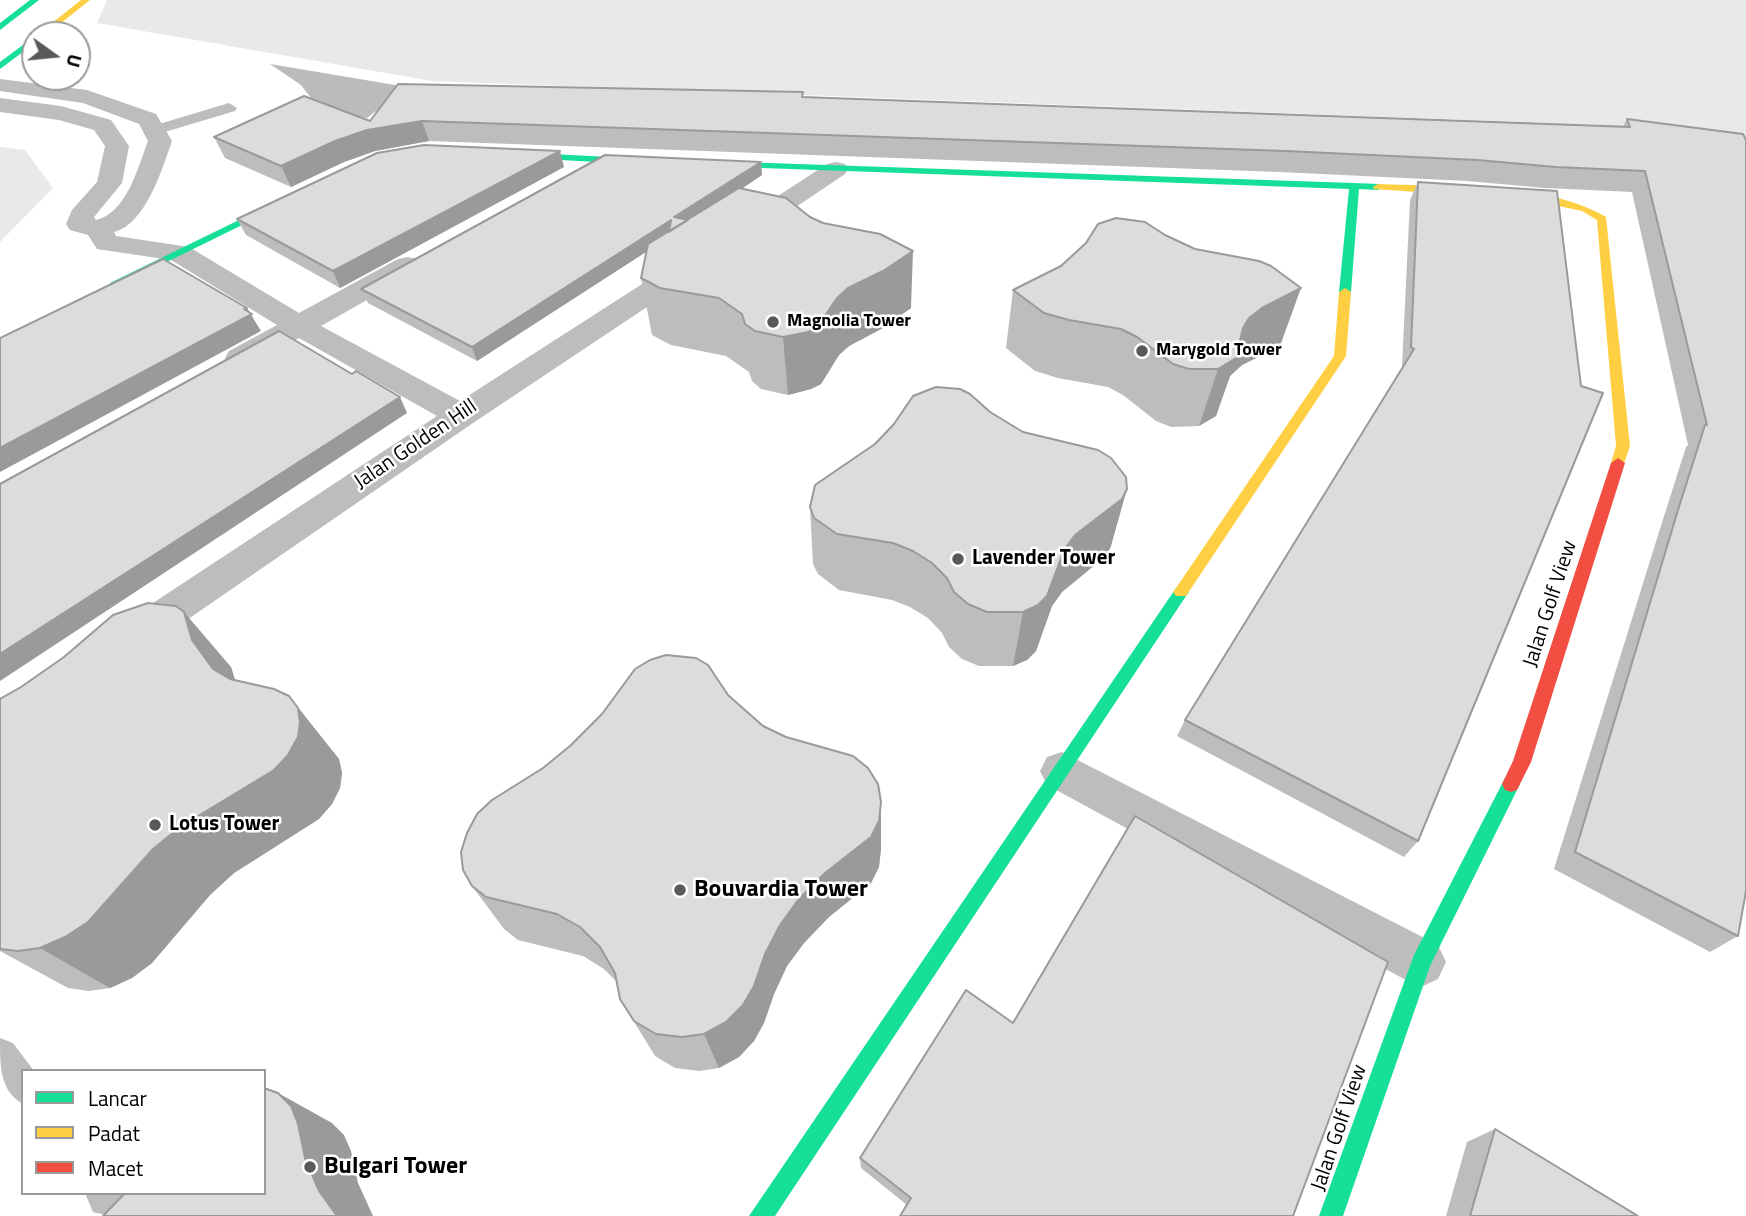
<!DOCTYPE html>
<html>
<head>
<meta charset="utf-8">
<style>
	body { margin:0 }
	#map { position:relative; width:1746px; height:1216px; overflow:hidden; background:#fff; font-family:"Titillium Web",sans-serif }
	canvas { display:block }
	.legend { position:absolute; left:21px; top:1069px; width:245px; height:126px; box-sizing:border-box; background:#fff; border:2px solid #999; margin:0; padding:9px 12px; list-style:none; font-size:21px; color:#000 }
	.legend li { display:flex; align-items:center; gap:14px; height:35px }
	.legend b { width:35px; border:2px solid #999 }
	.north { position:absolute; left:21px; top:21px; width:70px; height:70px; box-sizing:border-box; background:#fff; border:2px solid #999; border-radius:50%; rotate:105deg; font-size:19px; font-weight:700; line-height:28px; text-align:center; color:#000 }
	.north::after { content:''; display:block; margin:auto; width:24px; height:32px; background:#595959; clip-path:polygon(50% 0,100% 100%,50% 72%,0 100%) }
</style>
</head>
<body>
<div id="map">
<canvas width="1746" height="1216"></canvas>
<ul class="legend">
<li><b style="height:9px;background:#16e098"></b>Lancar</li>
<li><b style="height:9px;background:#ffcf43"></b>Padat</li>
<li><b style="height:9px;background:#f24e42"></b>Macet</li>
</ul>
<div class="north">U</div>
</div>
<script>
const context = document.querySelector('canvas').getContext('2d');
context.lineJoin = 'round';
function paint(path, color) { context.fillStyle = color; context.fill(path, 'evenodd'); }
function stroke(path, color, width, dash) { context.strokeStyle = color; context.lineWidth = width; context.lineCap = dash ? 'butt' : 'round'; context.setLineDash(dash || []); context.stroke(path); }
function drawText(font, color, halo, rows, align = 'center') {
  context.font = font + ' "Titillium Web",sans-serif'; context.lineWidth = 5; context.setLineDash([]); context.textBaseline = 'middle'; context.strokeStyle = halo; context.fillStyle = color; for (const [text, x, y, turn = 0] of rows) {
    context.save(); context.translate(x, y); context.rotate((+turn || 0) * Math.PI / 180); context.textAlign = isNaN(turn) ? turn : align; if (halo) context.strokeText(text, 0, 0); context.fillText(text, 0, 0); context.restore();
  }
}
paint(new Path2D(`
	M107,0H1746V142L1599,125L432,81L97,23Z
	M0,147L25,150L53,188L0,242Z`), '#e9e9e9');
paint(new Path2D(`
	M270,64L407,87L367,118L310,109L311,98L301,85Z`), '#bbb');
paint(new Path2D(`
	M229,103L237,108L235,111L155,135L147,130L149,127Z
	M0,1038L13,1043L34,1071H23V1104C0,1091 0,1067 0,1038Z
	M85,1193H124L126,1198L121,1212L110,1216L93,1212Z`), '#bdbdbd');
paint(new Path2D(`
	M0,79L87,90L156,114L172,141C162,169 146,224 114,232L116,236L189,247L299,313L398,259L408,257L418,259L422,265L418,271L321,326L460,401L678,261L688,259L698,261L702,267L698,273L473,423L149,646L135,651L121,646L115,635L121,624L437,416L299,338C278,350 253,371 229,365L225,358L229,351L277,325L171,260L97,249L88,235L70,230L66,224L72,210L97,182L105,146L94,130L59,120L0,112V98L61,106L111,120L129,146L122,183L94,217L96,220C127,213 138,167 148,141L139,124L83,103L0,91Z
	M836,162L845,164L848,169L845,174L753,236L744,238L735,236L731,230L735,224L827,164Z
	M1062,752L1438,945L1446,962L1438,979L1421,987L1404,979L1047,785L1040,771L1047,757Z`), '#bdbdbd');
paint(new Path2D(`
	M30,0H39L0,30V23Z
	M35,36V43L0,69V62Z
	M511,152L650,159L655,162L650,165L507,157V153Z
	M710,161L1354,183L1378,184L1383,187L1378,190L1359,189L1351,292L1345,296L1339,292L1349,189L706,166V162Z
	M282,199L291,201L120,285H112L110,283Z
	M1181,586L1189,592L1186,596L775,1216H749L1176,588Z
	M1511,776L1517,778L1520,784L1430,966L1343,1216H1319L1414,955L1505,778Z`), '#16e098');
paint(new Path2D(`
	M81,0H90L46,35H37Z
	M1378,184C1446,187 1548,182 1606,217L1630,446L1623,466L1618,468L1611,463L1616,446L1597,220L1582,211L1530,200L1374,189L1373,187Z
	M1345,288L1351,292L1346,356L1186,596H1176L1173,592L1176,588L1334,356L1339,292Z`), '#ffcf43');
paint(new Path2D(`
	M1618,458L1625,463L1531,762L1517,790L1511,792L1505,790L1502,784L1513,761L1611,463Z`), '#f24e42');
paint(new Path2D(`
	M804,97L1623,126L1627,119L1743,134L1738,936L1710,952L1554,869L1659,532L1686,447L1688,445L1632,192L1545,188L1467,181L1280,172L429,141L375,151L344,162L291,187L225,158L214,137L370,121Z
	M761,162L762,175L742,189L911,308L883,328L849,346L839,355L821,384L811,389L788,395L761,389L752,381L749,372L726,356L671,345L652,335L641,278L647,251L477,361L368,303L361,289Z
	M564,167L340,288L246,235L237,219Z
	M1418,182V841L1404,857L1177,736L1185,720L1403,367L1402,366L1410,200Z
	M1013,290L1280,346L1242,365L1230,376L1216,416L1199,426L1171,427L1156,421L1123,395L1108,387L1058,378L1035,371L1006,348Z
	M990,412L1023,432L1111,546L1107,555L1062,592L1052,606L1036,651L1027,660L1013,666H979L962,659L949,647L942,633L928,618L910,607L892,600L839,590L818,574L813,564L810,507Z
	M231,667L235,680L330,748L339,759L342,773L340,788L332,804L319,819L234,873L210,895L152,963L132,978L110,988L89,991L68,988L0,951V699Z
	M728,695L763,726L881,802V849L879,867L871,883L829,917L804,943L787,966L774,994L764,1023L754,1041L739,1057L719,1068L699,1071L675,1068L655,1056L620,999L616,981L604,969L583,956L518,940L504,929L472,886Z
	M1013,1023L907,1205L861,1168L860,1158Z
	M1495,1129L1638,1216H1446L1467,1142Z`), '#bdbdbd');
paint(new Path2D(`
	M422,121L429,141L375,151L344,162L291,187L281,166L335,141L367,130Z
	M560,151L564,167L340,288L333,271Z
	M761,162L762,175L676,231L674,217Z
	M671,220L674,234L477,361L472,347Z
	M913,251L911,308L883,328L849,346L839,355L821,384L811,389L788,395L783,337L848,288Z
	M1301,288L1280,346L1242,365L1230,376L1216,416L1199,426L1218,369L1249,318L1262,308Z
	M247,308L261,331L0,472V448Z
	M400,397L407,413L0,681V654Z
	M1127,489L1111,546L1107,555L1062,592L1052,606L1036,651L1027,660L1013,666L1023,612L1075,535Z
	M184,612L231,667L239,693L213,669L192,640Z
	M289,696L339,759L342,773L340,788L332,804L319,819L234,873L210,895L152,963L132,978L110,988L40,948L153,849Z
	M881,802V849L879,867L871,883L829,917L804,943L787,966L774,994L764,1023L754,1041L739,1057L719,1068L704,1034L765,954L780,925L798,900Z
	M278,1093L332,1123L344,1135L351,1151L358,1183L373,1216H337L319,1191Z`), '#9a9a9a');
const building = new Path2D(`
	M398,84L803,92L802,97L1630,127L1627,119L1743,134L1746,140V891L1738,936L1575,852L1678,510L1705,425H1707L1645,171L1556,167L1477,160L1286,151L422,121L367,130L335,141L281,166L214,137L304,96L370,121Z
	M424,145L560,151L333,271L237,219L377,153Z
	M605,155L761,162L674,217L688,220L669,232L671,220L472,347L361,289Z
	M1418,182L1557,191L1581,386L1603,393L1418,841L1185,720L1414,349L1411,347Z
	M739,188L786,198L810,217L823,223L880,234L913,251L883,271L848,288L837,298L818,326L808,332L783,337L755,331L745,324L742,314L719,298L660,288L641,278L648,244Z
	M1116,218L1145,222L1165,235L1195,249L1259,261L1271,266L1301,288L1262,308L1249,318L1243,328L1236,358L1218,369H1189L1173,364L1137,337L1121,329L1069,320L1044,313L1013,290L1061,266L1086,243L1098,224Z
	M163,259L247,308L244,309L252,314L0,448V338Z
	M279,331L352,374L356,371L400,397L0,654V484Z
	M936,387L960,389L970,394L990,412L1023,432L1098,450L1111,458L1126,477L1127,489L1122,499L1075,535L1064,550L1047,596L1038,605L1023,612H987L968,604L954,592L947,578L932,563L913,551L893,543L837,534L814,518L810,507L815,485L875,444L894,424L913,396Z
	M148,603L176,606L184,612L192,640L213,669L230,679L274,689L289,696L298,708L300,722L298,737L288,755L274,770L180,827L153,849L88,922L65,937L40,948L18,951L0,949V699L21,687L64,657L113,615Z
	M666,655L696,658L708,665L728,695L763,726L786,737L853,756L868,768L878,784L881,802L879,821L871,837L825,873L798,900L780,925L765,954L754,986L743,1005L726,1022L704,1034L682,1037L656,1034L634,1021L620,999L615,973L600,947L580,927L557,914L486,897L472,886L463,870L461,852L467,833L477,814L492,800L543,768L570,746L602,714L635,669L650,660Z
	M1135,816L1388,962L1293,1216H900L911,1198L860,1158L966,990L1013,1023Z
	M264,1088L278,1093L291,1106L298,1124L305,1158L319,1191L337,1216H103L125,1193H264Z
	M1495,1129L1638,1216H1470Z`);
paint(building, '#dcdcdc');
stroke(building, '#9a9a9a', 2);
for (const [x, y, r, color] of [
	[773,322,7,"#595959"],
	[1142,351,7,"#595959"],
	[958,559,7,"#595959"],
	[155,825,7,"#595959"],
	[680,890,7,"#595959"],
	[310,1167,7,"#595959"]
]) { const dot = new Path2D(); dot.arc(x, y, r, 0, 2 * Math.PI); context.fillStyle = color; context.fill(dot); stroke(dot, '#fff', 2.5); }
drawText('bold 18px', '#000', '#fff', [
	["Magnolia Tower",787,322],
	["Marygold Tower",1156,351]
], 'left');
drawText('21px', '#000', '#fff', [
	["Jalan Golden Hill",416,445,-34],
	["Jalan Golf View",1551,604,-72],
	["Jalan Golf View",1340,1128,-71]
]);
drawText('bold 21px', '#000', '#fff', [
	["Lavender Tower",972,559],
	["Lotus Tower",169,825]
], 'left');
drawText('bold 24px', '#000', '#fff', [
	["Bouvardia Tower",694,890],
	["Bulgari Tower",324,1167]
], 'left');
</script>
</body>
</html>
